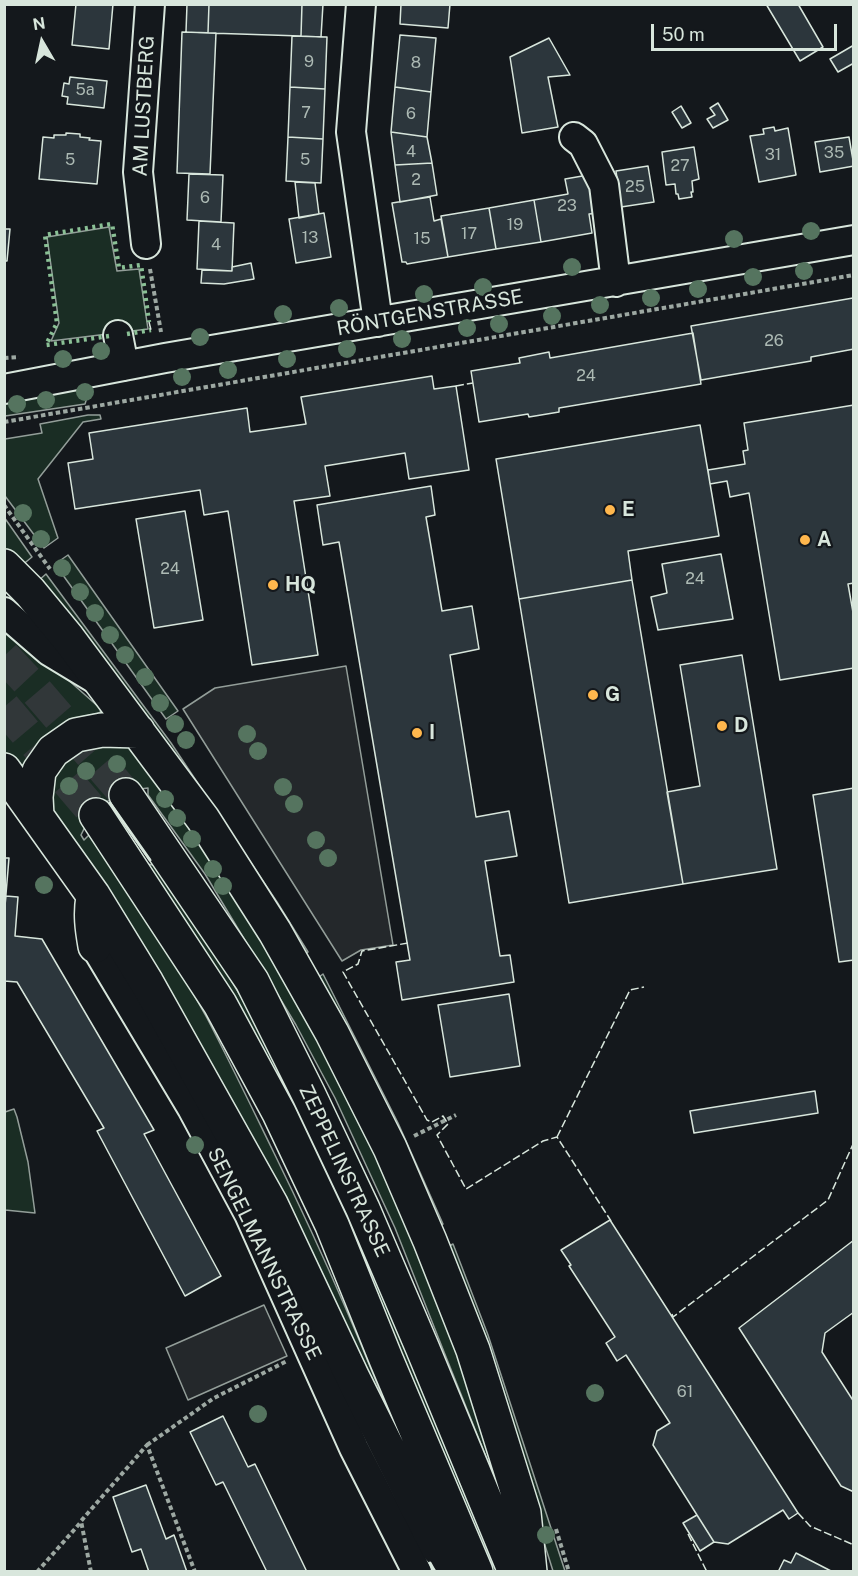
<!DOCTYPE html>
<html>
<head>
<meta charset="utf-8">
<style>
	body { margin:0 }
	#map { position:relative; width:858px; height:1576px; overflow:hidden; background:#14181c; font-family:"Public Sans",sans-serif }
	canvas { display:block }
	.frame { position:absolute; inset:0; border:6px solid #d8e6dc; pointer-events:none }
	.north { position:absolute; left:12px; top:12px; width:60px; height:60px; -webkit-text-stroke:4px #14181c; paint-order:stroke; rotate:351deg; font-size:16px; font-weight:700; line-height:24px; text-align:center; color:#d8e6dc }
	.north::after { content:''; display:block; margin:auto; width:21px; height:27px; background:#d8e6dc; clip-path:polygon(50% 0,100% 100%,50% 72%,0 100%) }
	.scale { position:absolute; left:651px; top:24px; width:186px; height:27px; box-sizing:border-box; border:3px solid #d8e6dc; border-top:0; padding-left:8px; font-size:18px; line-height:21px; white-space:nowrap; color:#d8e6dc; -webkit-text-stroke:4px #14181c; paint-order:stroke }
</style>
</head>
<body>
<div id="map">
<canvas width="858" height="1576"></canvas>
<div class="frame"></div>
<div class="north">N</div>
<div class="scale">50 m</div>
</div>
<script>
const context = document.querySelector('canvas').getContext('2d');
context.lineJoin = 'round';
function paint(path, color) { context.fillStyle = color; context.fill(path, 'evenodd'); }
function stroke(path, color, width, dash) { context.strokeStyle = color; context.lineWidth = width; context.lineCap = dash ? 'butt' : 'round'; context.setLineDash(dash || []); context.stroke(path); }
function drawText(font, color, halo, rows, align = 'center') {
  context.font = font + ' "Public Sans",sans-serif'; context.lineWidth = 4.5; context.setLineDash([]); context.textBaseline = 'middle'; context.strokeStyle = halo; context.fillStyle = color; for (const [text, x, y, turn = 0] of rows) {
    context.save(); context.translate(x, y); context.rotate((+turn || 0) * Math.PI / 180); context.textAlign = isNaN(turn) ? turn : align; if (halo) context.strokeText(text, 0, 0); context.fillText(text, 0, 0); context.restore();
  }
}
const green = new Path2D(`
	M109,227L117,271L139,269L148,329L51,341L59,323L47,237Z
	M90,387L85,404L5,416V403Z
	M88,415H100L101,419L83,422L38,479L58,538L44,548L5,496V439L42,433L40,424Z
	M4,517L32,557L21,566L5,549Z
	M68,555L178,711L166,719L55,564Z
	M46,574L171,743L277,902L308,952L301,956L37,582Z
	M4,623L101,709L100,713L81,717L59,727L27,776L5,758Z
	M119,739L142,753L319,1032L436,1283L499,1489L444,1352L395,1228L335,1098L296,1025L205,874L148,795V788C117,790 93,806 81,835L84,840L89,835C131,893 172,954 207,1018C230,1062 252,1108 274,1153C321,1249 365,1348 402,1449L252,1137L192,1030L144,951L51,818L49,773L62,755Z
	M155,859L231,980L269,1044L303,1109L501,1571H490L147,864L153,865Z
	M323,974L398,1123L443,1224L436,1227L315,980Z
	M14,1109L17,1117L28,1162L35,1213L5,1210V1112Z
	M453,1244L488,1335L565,1571H553L512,1440L444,1249Z`);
paint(green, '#1a2d24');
stroke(green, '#939e99', 1.5);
const parking = new Path2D(`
	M346,666L393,945L361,950L342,961L183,709L215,688Z
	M264,1305L287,1356L188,1400L166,1348Z`);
paint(parking, '#24282b');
stroke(parking, '#939e99', 1.5);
const building = new Path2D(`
	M76,4H113L109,49L72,45Z
	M187,4H209L208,33L186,32Z
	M209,4H302L301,36L208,33Z
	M302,4H323L321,37L301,36Z
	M401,4H450L448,28L400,24Z
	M766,4H798L823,47L800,61Z
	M182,32L216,33L210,174L177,173Z
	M400,35L436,38L431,92L395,87Z
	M292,36L327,37L325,89L290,87Z
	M549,38L570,75L548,77L558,127L522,133L510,57Z
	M854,45V63L838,72L830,59Z
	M70,77L107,81L104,108L67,104L68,97L62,96L64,83L69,84Z
	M290,87L325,89L323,139L288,137Z
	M395,87L431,92L427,137L391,132Z
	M718,103L728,120L713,128L707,119L715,115L710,108Z
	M681,106L691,123L682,128L672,112Z
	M774,127L775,131L788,128L796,175L759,182L750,136L764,134L763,129Z
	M391,132L427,137L432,163L395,165Z
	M66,133L80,134V137L90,138L89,140L101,141L97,184L39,179L43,137L54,138V135H66Z
	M288,137L323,139L321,183L286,181Z
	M849,137L854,166L820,172L815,142Z
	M694,147L699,179L692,181L693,192H691L692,197L679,199L678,194H676L675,184L666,185L662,152Z
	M432,163L437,195L400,202L395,165Z
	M648,166L654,202L621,207L616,171Z
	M189,174L223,175L221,222L187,220Z
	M594,174L601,213L589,214L592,233L541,242L534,200L568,194L565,179Z
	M295,182L315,183L319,214L299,218Z
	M430,197L434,221L441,219L448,257L407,264L406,262H402L392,203Z
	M534,200L541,242L496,249L489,208Z
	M489,208L496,249L448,257L441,216Z
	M324,213L331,257L296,263L289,219Z
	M199,221L234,223L232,271L197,269Z
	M4,229H10L7,261H4Z
	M251,263L254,279L224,284L201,283L202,270L232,271V267Z
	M853,298L854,349L811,357V361L701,380L691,326Z
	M693,333L701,384L559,408V412L529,417L528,414L479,422L471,371L520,363L519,358L549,352L550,358Z
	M432,376L434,389L456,386L469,470L409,479L405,453L325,466L330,496L294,501L318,655L252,665L228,511L204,515L200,490L75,509L68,463L93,459L89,433L247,408L250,432L306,424L301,397Z
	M854,405V583L848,584L854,618V668L780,680L749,493L730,497L727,481L710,484L708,470L745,464L743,451L748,450L744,423Z
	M700,425L719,536L628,551L632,580L519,599L496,459Z
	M431,486L435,515L426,517L442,611L472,606L479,649L450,655L476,817L509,811L517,856L485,861L500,956L510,955L514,982L402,1000L396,962L410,960L339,542L323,545L317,505Z
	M185,511L203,620L154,628L136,519Z
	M721,554L733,619L658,630L651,597L667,593L662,564Z
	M632,580L683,884L569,903L519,599Z
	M742,655L777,869L683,884L667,792L700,786L680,665Z
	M854,788V960L839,962L813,795Z
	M4,858H9L5,906H4Z
	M6,896L18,897L15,936L42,939L154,1130L144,1134L221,1276L185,1296L97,1131L104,1128L17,982L4,981V915Z
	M509,994L520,1066L450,1077L438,1005Z
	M815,1091L818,1113L694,1133L690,1111Z
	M610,1220L798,1513L789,1519L783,1510L728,1544L714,1542L653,1445L657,1431L670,1423L626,1355L617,1361L606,1343L615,1337L569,1266L571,1265L561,1250Z
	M854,1240V1312L825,1333L822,1352L854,1402V1492L841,1486L739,1328Z
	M223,1416L248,1467L255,1464L307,1572H267L223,1482L216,1485L190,1432Z
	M146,1485L166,1539L174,1535L187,1572H149L141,1549L132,1552L113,1497Z
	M697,1515L714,1542L700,1551L683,1523Z
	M796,1553L833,1572H778L784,1560L791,1563Z`);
paint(building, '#2c363c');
stroke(building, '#d8e6dc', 1.5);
stroke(new Path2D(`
	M4,656L32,686L126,795
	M4,707L96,815`), '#313739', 33, [33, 16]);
const minor = new Path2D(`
	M361,4L351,132L378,322
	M574,137L583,144L604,185L616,282
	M146,244L138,172L150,4
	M118,335L124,366
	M4,389L165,358L854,240
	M4,612L49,651L97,680
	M95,946L192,1108L249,1214L354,1448L417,1572`);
const highway = new Path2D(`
	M4,566L30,592L68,638L203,819L275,932L332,1033L390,1148L430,1241L473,1350L524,1513L530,1572
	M4,770L93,895L147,983L271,1204L352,1376L437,1547L460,1572
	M126,795L252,981L309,1095L363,1209L422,1347L515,1572
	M96,815L220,1004L279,1113L332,1225L386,1359L476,1572
	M37,816L36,797L39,771L53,751L76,735L102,730L138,731
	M93,897C90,914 92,929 95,946`);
stroke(minor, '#d8e6dc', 32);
stroke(highway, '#d8e6dc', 36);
stroke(new Path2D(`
	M150,269L161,332
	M4,358L19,357
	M4,422L854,275
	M4,505L50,569
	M414,1136L456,1115
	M147,1445L214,1398L287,1361
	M556,1529L569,1572
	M37,1572L81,1522
	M91,1572L81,1521L147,1445L195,1572`), '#9da8a2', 4, [4.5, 3]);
stroke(minor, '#14181c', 28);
stroke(highway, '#14181c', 33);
stroke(new Path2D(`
	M127,334L151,330
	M109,336L46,345L57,323L45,235L112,224L119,268L141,265L149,322`), '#8ac095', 4.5, [3, 4.5]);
stroke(new Path2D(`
	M149,322L151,330
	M456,386L473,383
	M408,943L362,951L358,964L343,972L427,1120L432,1122L443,1116L448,1124L437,1135L466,1189L543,1141L557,1137L611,1221
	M557,1137L630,990L644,987
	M672,1314L673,1317L828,1200L854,1142
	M798,1513L810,1526L854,1545
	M688,1534L707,1572`), '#d8e6dc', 1.5, [8, 3]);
stroke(new Path2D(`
	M110,803L150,860
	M430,1563L435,1572`), '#d8e6dc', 3);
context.fillStyle = '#55745f';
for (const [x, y] of [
	[811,231],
	[734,239],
	[572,267],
	[804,271],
	[753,277],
	[483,287],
	[698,289],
	[424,294],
	[651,298],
	[600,305],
	[339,308],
	[283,314],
	[552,316],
	[499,324],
	[467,328],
	[200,337],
	[402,339],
	[347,349],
	[101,351],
	[63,359],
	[287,359],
	[228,370],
	[182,377],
	[85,392],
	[46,400],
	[17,404],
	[23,513],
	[41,539],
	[62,568],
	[80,592],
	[95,613],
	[110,635],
	[125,655],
	[145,677],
	[160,703],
	[175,724],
	[247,734],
	[186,740],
	[258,751],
	[117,764],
	[86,771],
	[69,786],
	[283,787],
	[165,799],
	[294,804],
	[177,818],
	[192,839],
	[316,840],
	[328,858],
	[213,869],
	[44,885],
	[223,886],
	[195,1145],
	[595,1393],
	[258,1414],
	[546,1535]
]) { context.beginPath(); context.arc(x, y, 9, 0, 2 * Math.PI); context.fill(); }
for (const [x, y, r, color] of [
	[610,510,6,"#ffb74d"],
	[805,540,6,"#ffb74d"],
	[273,585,6,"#ffb74d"],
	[593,695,6,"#ffb74d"],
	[722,726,6,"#ffb74d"],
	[417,733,6,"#ffb74d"]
]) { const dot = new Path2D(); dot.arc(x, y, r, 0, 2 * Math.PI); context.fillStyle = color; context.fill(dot); stroke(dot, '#14181c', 2); }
drawText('16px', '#adbab4', null, [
	["9",309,62],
	["8",416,63],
	["5a",85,90],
	["7",306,113],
	["6",411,114],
	["4",411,152],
	["35",834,153],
	["31",773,155],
	["5",70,160],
	["5",305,160],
	["27",680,166],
	["2",416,180],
	["25",635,187],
	["6",205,198],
	["23",567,206],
	["19",515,225],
	["17",469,234],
	["13",310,238],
	["15",422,239],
	["4",216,245],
	["26",774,341],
	["24",586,376],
	["24",170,569],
	["24",695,579],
	["61",685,1392]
]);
drawText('20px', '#d8e6dc', '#14181c', [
	["AM LUSTBERG",144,106,-87],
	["RÖNTGENSTRASSE",430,313,-10],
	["ZEPPELINSTRASSE",344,1171,65],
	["SENGELMANNSTRASSE",264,1254,64]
]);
drawText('bold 20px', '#d8e6dc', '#14181c', [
	["E",622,510],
	["A",817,540],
	["HQ",285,585],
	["G",605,695],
	["D",734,726],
	["I",429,733]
], 'left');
</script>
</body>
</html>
